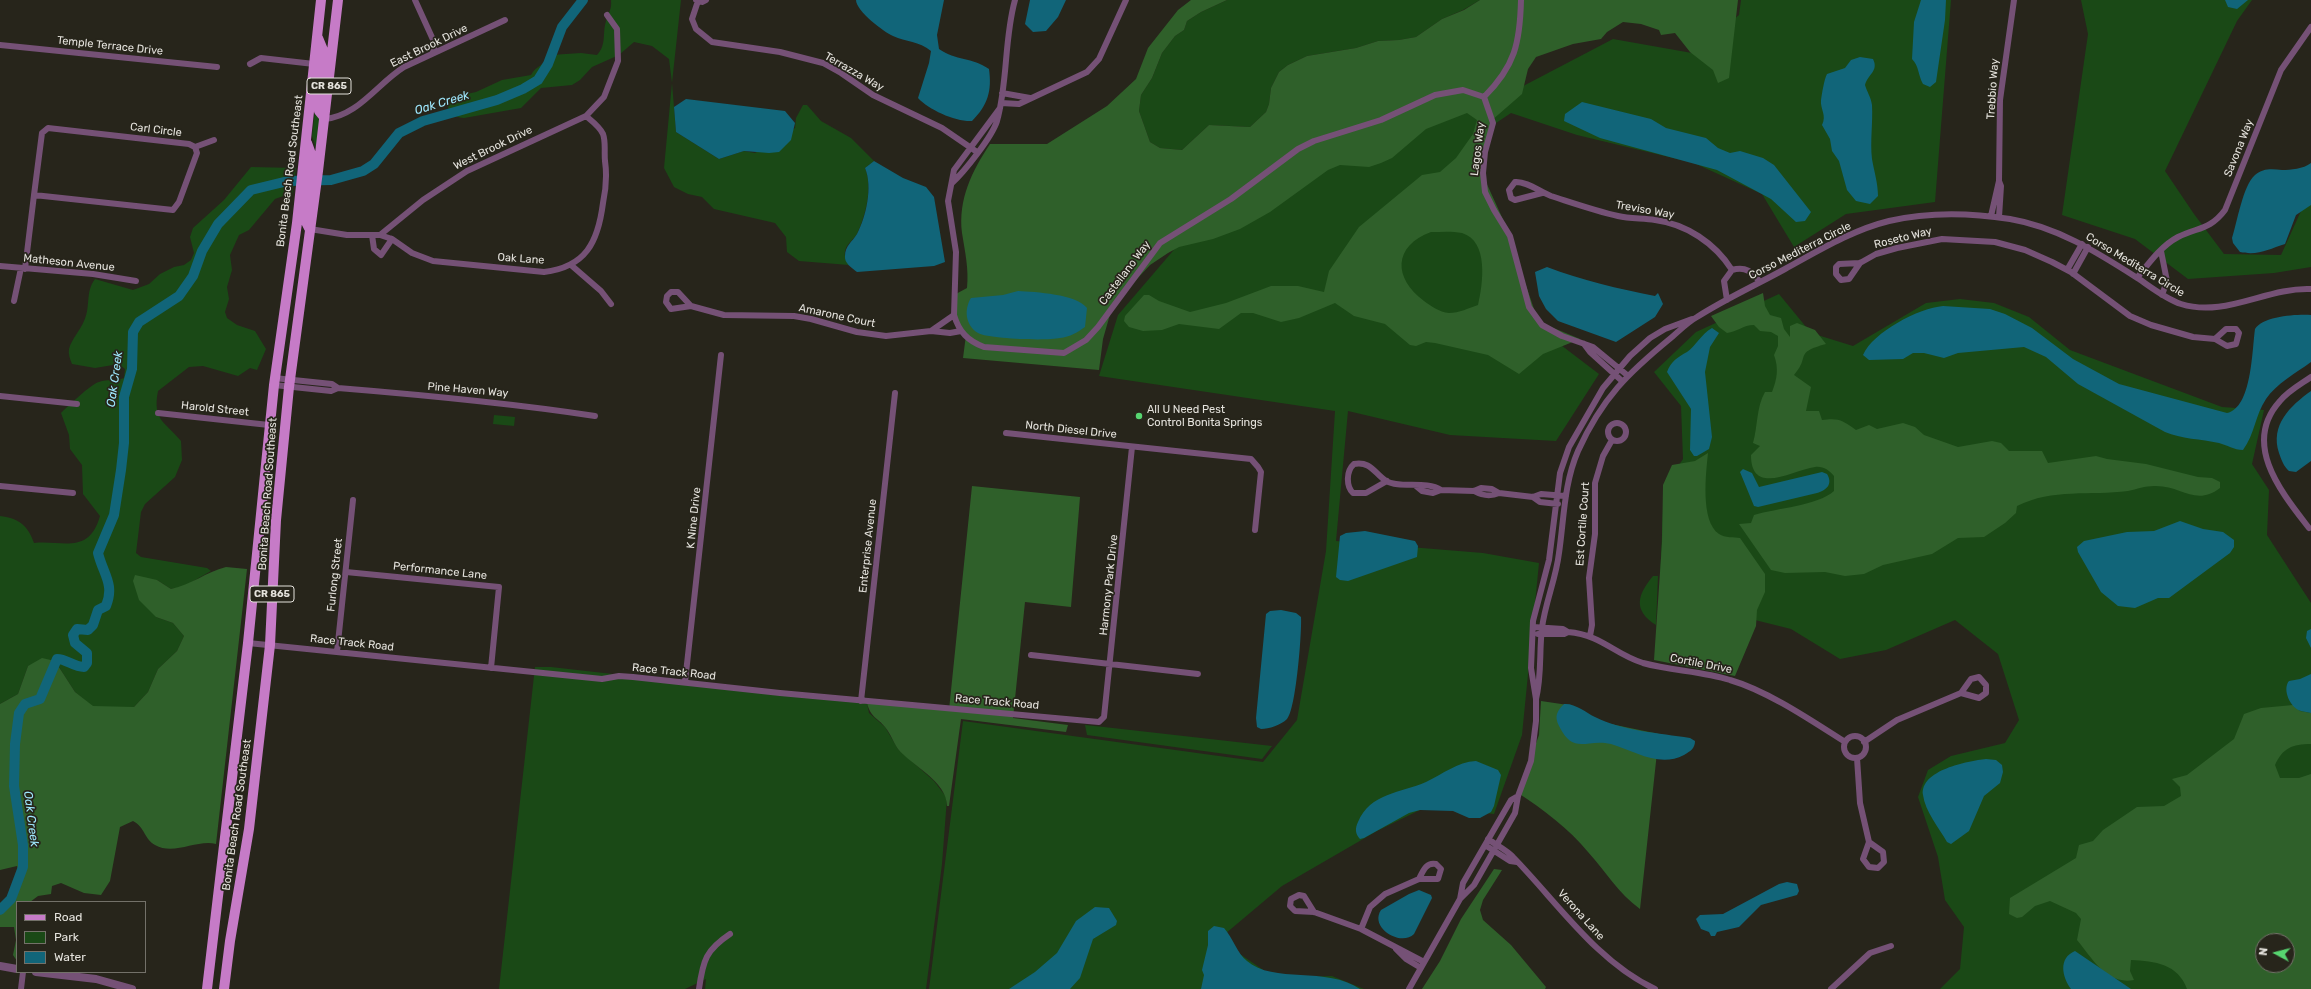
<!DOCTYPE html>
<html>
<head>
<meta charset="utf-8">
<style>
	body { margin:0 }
	#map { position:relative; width:2311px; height:989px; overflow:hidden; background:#27251b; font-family:Rubik,sans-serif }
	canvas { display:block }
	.legend { position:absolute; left:16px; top:901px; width:130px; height:72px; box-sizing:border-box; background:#27251b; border:1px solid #737169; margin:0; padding:5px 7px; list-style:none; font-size:12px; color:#e5e3dd }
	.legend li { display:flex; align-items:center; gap:8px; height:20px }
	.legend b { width:20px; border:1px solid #737169 }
	.north { position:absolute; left:2255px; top:933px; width:40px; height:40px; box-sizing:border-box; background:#27251b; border:1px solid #737169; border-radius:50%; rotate:277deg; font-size:11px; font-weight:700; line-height:16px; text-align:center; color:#e5e3dd }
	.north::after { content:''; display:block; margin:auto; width:14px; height:18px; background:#57d570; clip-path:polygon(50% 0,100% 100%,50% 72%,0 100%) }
</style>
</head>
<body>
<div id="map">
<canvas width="2311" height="989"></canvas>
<ul class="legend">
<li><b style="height:5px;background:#c67bc7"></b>Road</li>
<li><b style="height:11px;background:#1a4916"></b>Park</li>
<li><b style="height:11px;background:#116579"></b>Water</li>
</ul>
<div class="north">N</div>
</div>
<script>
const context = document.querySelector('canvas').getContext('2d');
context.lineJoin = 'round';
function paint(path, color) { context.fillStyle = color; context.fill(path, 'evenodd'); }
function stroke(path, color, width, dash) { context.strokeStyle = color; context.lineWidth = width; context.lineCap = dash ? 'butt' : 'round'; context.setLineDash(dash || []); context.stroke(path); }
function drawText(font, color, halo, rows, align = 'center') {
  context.font = font + ' Rubik,sans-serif'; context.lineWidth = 3.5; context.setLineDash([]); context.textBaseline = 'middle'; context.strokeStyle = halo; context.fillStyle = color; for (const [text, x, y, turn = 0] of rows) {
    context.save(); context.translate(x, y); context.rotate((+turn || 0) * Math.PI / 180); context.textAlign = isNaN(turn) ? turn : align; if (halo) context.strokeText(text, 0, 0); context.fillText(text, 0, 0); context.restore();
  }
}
paint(new Path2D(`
	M611,0H681L672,83L676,132L719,159L744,151L755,153L795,128L796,118L803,105H807L821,121L851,138L874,161L865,168C873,187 866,215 857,234C854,239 848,243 846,248C843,255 846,260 849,265L799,261L787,252L786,237L775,223L714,209L702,197L688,194L674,187L664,168L672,83L669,59L652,46L634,42L619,55L592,67L580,80L572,85L541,88L521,108L464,118C452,117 449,113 446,101L448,98L476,92L502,80L531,75C536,65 546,65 551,55L581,53L597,55C607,44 602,34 606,21C608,12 612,11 611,0Z
	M1227,0H1480L1463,10L1442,19L1416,37L1399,40L1378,41L1356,48L1307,56L1288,65L1279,72L1271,88L1269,104L1266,112L1250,127L1209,125L1182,150L1160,148L1150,142L1139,111L1141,95L1152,78L1162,53L1175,36L1184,30L1187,21L1201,12Z
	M1741,0H1951L1935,202L1846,214L1794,247L1762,194L1694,163L1577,135L1511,113L1475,137L1511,307L1599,374L1556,441L1450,435L1348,411L1336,541L1483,553L1539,563L1522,735L1494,814L1426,807L1377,831L1282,886L1225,934L1234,950L1275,978L1332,976L1364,989H929L963,721L1263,762L1297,720L1326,551L1335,411L1099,376L1118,315L1178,245L1408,126L1506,95L1613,39L1692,53L1739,15Z
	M2081,0H2252L2237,21L2165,171L2194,214L2224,254L2281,255L2301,211L2311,195V267L2274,273L2188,279L2135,239L2062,215L2088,34Z
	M315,110L320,118L316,148L312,136Z
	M251,167L296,168L292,196L286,195L275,199L249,230L239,235L230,255L232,270L227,287L229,299L225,312L227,318L237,325L255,331L266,349L257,370L250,368L238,376L203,366L189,367L158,391C152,421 166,422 181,441L182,460L175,477L145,504L141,512L136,553L141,557L207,568L211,571L183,587L171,589L157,580L156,617L173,623L184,636L177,651L158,669L148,692L134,707H93L75,692L55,661L28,666L18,694L0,704V516C18,518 28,525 34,543C63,540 89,555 100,516L83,494L82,465L70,449L69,435L61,413C68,406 91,384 99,382C107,379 116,381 124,378L125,369L119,364L95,368L72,364C70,359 68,354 69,349C72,338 80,331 84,321C91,306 85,292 95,279L133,290L149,284L160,274L174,267L184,265L191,260L194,253L190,237L193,228L224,200Z
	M1779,294L1811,333L1853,346L1926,303L1960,299L1994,303L2029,317L2070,350L2222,407L2264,410L2252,464L2269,490L2267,535L2311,603V989H1940L1960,969L1964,927L1945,900L1938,857L1918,797L1928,770L1951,756L2005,743L2019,720L1998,654L1955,620L1886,650L1840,659L1791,629L1751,619L1657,652L1664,487L1683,459L1681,406L1654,372L1696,332ZM2263,941H2287V965H2263Z
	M494,415L515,417L514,426L493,424Z
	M1653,576H1658L1656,625C1632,610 1638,594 1653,576Z
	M535,667H551L867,703L869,713L885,727L898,749L934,781L947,798L942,864L926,989H705L706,979L685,989H499Z
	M1085,725L1104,727L1272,746L1262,759L1087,735Z`), '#1a4916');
paint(new Path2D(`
	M1191,0H1227L1201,12L1187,21L1184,30L1175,36L1162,53L1152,78L1141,95L1139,111L1150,142L1160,148L1182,150L1209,125L1250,127L1266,112L1269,104L1271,88L1279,72L1288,65L1307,56L1356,48L1378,41L1399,40L1416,37L1442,19L1464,10L1480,0H1738L1729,78L1718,83L1713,70L1690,52L1675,33L1661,35L1659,30L1641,24L1623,22L1607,32L1601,39L1573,44L1536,57L1528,69L1522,94L1491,121L1485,153V180L1506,226L1535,312L1544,324L1580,339L1543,354L1519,374L1488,355L1435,343L1426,342L1416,346L1410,345L1385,324L1354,316L1335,303L1299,318L1281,322L1253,313H1241L1219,329L1179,324L1162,330L1143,331L1129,327L1124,321L1125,316L1144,295H1149L1159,301L1190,312L1226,303L1271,286H1298L1324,292L1329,271L1359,227L1422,175L1440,172L1456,158L1473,134L1477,120L1467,113L1426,129L1392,158L1381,163L1369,167L1340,165L1328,170L1270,212L1240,229L1213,239L1179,247L1168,253L1150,265L1136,280L1111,311L1103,339L1099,370L963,358L966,335L955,316L954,295L967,288C969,269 965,252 962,233C958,199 972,171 990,144H1047L1107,106L1136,79L1148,48L1178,10ZM1431,232C1441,232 1452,231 1462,233C1489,241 1483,284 1478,305C1469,308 1459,313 1449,313C1439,312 1431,306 1424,301C1393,278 1393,246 1431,232Z
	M1763,293L1765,306L1770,315L1781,318L1784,329L1790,337V326L1797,323L1815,330L1826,344C1793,353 1811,356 1794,375L1811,387L1806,411H1819L1822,420C1839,418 1842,420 1856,430L1869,425L1877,429L1903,423L1915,427L1924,435L1958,447L1992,441L2001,443L2009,451H2042L2048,463L2096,456L2107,459L2146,464L2198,477L2212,478L2220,482V488C2195,507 2182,485 2154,486C2145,486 2137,489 2128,491C2090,496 2053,488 2017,506L2016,513L2005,523L1984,537L1958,538L1932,554L1883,565L1864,574L1845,576L1825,572L1785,573L1771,570L1739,524L1751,523L1754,515C1777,508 1817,506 1834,491V476C1829,470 1823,466 1815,467C1793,470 1751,497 1751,455L1760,446L1753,443C1758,426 1756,408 1765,392H1772C1777,379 1779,369 1774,355L1778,346V336L1771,332L1760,331L1754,325C1743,325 1737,332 1727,333L1719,327L1711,316Z
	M1708,453C1706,473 1700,521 1719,534C1725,538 1734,537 1740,538L1765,574V592L1757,610L1756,626L1735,676L1654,660L1662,543L1663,485L1672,465L1695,461Z
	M972,486L1080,497L1071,607L1025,602L1013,718L1068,725L1066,732L961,719L949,806H947C947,781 912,766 898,749C893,742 891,734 885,727C877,717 871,718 867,703L949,710Z
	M226,567L247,569L216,844C197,839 174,856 155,845C144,839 145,827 133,821L120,827L110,881L101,895L84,893L61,883L52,886L51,894L38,896L30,902H17V961L13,955L16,940L14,927H0V903C15,896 22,883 17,866L0,870V704L18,694L28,666L42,658L55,661L75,692L93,706L134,707L148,692L158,669L177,651L184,636L173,623L156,617L139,600L133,581L135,575L157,580L171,589C191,585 206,572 226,567Z
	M1541,701L1568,705L1601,722L1659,734L1640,909C1618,893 1606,872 1588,852C1569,829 1543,809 1518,793L1539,735Z
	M2293,705L2300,711L2311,713V744C2292,744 2283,748 2275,765L2280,778H2299L2311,774V989H2187C2178,964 2155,961 2131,960L2130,971L2134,980C2106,985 2093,959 2077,940L2081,919L2076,913L2050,901L2035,906L2022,917L2017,918L2009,914L2010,898L2076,858L2079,845L2093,841L2103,830L2137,807L2164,806L2181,796L2180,787L2172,779L2187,775L2234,739L2244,714L2261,708ZM2263,941H2287V965H2263Z
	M1494,869L1502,870L1483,900L1480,910L1483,920L1511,945L1546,987L1545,989H1422L1440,961L1461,919Z`), '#2f602a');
paint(new Path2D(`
	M856,0H944L937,35L939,49C956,61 972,57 989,69C992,91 988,105 972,121C956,122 929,110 918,98L929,63L931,51C919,41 906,42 893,36C884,32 856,11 856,0Z
	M1030,0H1066L1058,17L1046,31L1033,32L1025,24Z
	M1921,0H1946L1945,20L1936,82L1930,87L1923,84C1918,75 1919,66 1912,59L1914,22Z
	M2225,0H2248L2237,9L2228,7Z
	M1860,57L1873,59C1879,71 1868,74 1865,85C1867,92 1871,97 1872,105C1873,123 1870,141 1872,159C1874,171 1878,183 1878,196L1870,204L1856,201L1847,190L1839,161L1832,151L1830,139L1822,125C1827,115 1820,109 1821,100C1822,93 1824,80 1827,74L1845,68L1851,60Z
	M686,99L785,111L795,123L791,140L779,152L769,153L744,151L719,159L676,132L674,107Z
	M1582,102L1651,119L1666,128L1706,138L1718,148L1730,153L1740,151L1763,158L1774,165L1811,212L1805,221L1796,222L1771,199L1717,170L1600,138L1564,121L1565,114Z
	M874,161L903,178L926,187L934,197L945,262L934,266L857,272C852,268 844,263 845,256C845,246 852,242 857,234C866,217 873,187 865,168Z
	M2311,163V205L2296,215L2285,244C2269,249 2258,256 2240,252L2233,243L2232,238C2237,223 2243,185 2255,175C2263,168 2272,169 2282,170C2291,170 2303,169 2311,163Z
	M1547,267C1581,280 1619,289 1655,296L1658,293L1663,304L1655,317L1616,342L1558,321L1546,309L1539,296L1535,272Z
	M1018,291C1036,292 1076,294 1087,308L1085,327C1078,332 1070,337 1060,338C1047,341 989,339 978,333C965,325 964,309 971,298L1003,295Z
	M1943,306L1990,309L2005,314L2032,328L2073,359L2119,384L2227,413C2252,408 2252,350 2255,329C2263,316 2297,314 2311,315V362C2296,373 2276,384 2266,399C2255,415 2255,434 2243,450C2234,450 2227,445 2219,443C2201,439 2181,439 2165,432L2078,384L2046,357L2024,347L1958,353L1944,358L1924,353H1913L1903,359L1869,360L1863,355C1873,332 1919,308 1943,306Z
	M1712,328L1719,333L1710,347L1705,372L1712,437L1709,449L1697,456H1694L1690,450L1691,409L1667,372C1671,361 1678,357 1687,352C1696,346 1701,334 1712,328Z
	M2311,391V461L2296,472L2289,471C2284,467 2281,459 2279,453C2270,425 2290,406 2311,391Z
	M1743,469L1752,473L1759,487L1822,472L1827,474C1833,484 1827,490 1817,493L1758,507L1754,506L1740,472Z
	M2180,521L2203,529L2223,532L2234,540V547L2230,553L2169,598H2158L2135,608L2118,606L2101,592L2078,552L2077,547L2084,541L2127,532L2154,531Z
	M1365,531L1415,541L1418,546L1417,557L1348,581L1340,580L1336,577L1340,536L1346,533Z
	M1281,610L1296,613L1301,617C1302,632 1296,710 1287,719C1281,725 1269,729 1261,729L1257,727L1256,718L1266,614L1270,611Z
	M2311,629V648L2306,638L2307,631Z
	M2311,674V713C2308,712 2304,712 2301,711C2290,708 2282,689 2289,681L2300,679Z
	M1564,704C1575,703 1585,712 1595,717C1623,731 1659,733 1690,738L1695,741C1695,748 1691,751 1684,755C1659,768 1635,751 1611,744C1586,738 1574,756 1559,726C1554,716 1557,711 1564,704Z
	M1986,759L1996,760L2002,765L2003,772L2000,783L1984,796L1969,831L1951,844L1947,842C1939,828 1925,811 1923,795C1920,770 1968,761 1986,759Z
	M1476,761L1498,770L1501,775L1494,806L1491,812L1480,818H1469L1453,811L1420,810L1409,813L1364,838L1360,839C1355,834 1355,828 1358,822C1370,793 1401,793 1426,782C1443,774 1457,762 1476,761Z
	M1787,882L1797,884L1799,891L1797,895L1761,905L1739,927L1717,932L1715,936H1711L1709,932L1701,929L1696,919L1700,915L1723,914L1779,884Z
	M1419,890L1431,895L1432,898L1414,934C1401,947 1369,928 1381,910L1409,894Z
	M1095,907L1109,908L1117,921L1116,925L1093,939L1080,978L1070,989H1009L1035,972L1057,953L1076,921Z
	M1214,926L1224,928C1233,938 1237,953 1247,961C1273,984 1327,966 1360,989H1201L1204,975L1202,970L1208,945V931Z
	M2075,951L2131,989H2071C2062,977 2058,958 2075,951Z`), '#116579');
stroke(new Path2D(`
	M0,910L11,899L23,867V845L14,786L15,744L19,713L25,704L40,699L57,659C67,659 73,667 84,667L87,663V653L75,643L73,635L77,629L88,630L93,625L98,610L106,606C115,584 103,574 98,553L114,515L121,470L124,443V397L132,369L133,332L139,322L179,296L193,276L202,251L218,224L251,190L288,181L331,180L363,171L374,164L399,133L423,121L497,100L523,89L538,80L548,64L562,27L583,0`), '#116579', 10);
stroke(new Path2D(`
	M415,0L435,44L432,54
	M696,0L702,2L706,0
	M1521,0C1520,43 1515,66 1484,97L1493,123L1485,152L1483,173L1485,192L1494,210L1510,236L1529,307L1542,325L1562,336L1593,347L1627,375
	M698,1L692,19L696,29L712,42L780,52L823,63L841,73L873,95L942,128L977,152
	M0,45L217,67
	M250,64L261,58L314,64
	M1002,93L1030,98
	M1001,103L1019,104L1087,72L1099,59L1126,0
	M1000,108L954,170L948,201L956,252L954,315C959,332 968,341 984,347L1064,353L1086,340L1098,327L1160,243L1231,199L1298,149L1314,141L1381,120L1435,95L1463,90L1484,97
	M325,119C358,116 377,84 404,67L505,20
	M48,128L189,144L195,147L197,153L179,202L173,210L34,195L42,133Z
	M195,147L214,140
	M1999,181L2001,186L1999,217
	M952,183C964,172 992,137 997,121C1008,82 1004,39 1015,0
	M1542,193L1515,200L1511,198L1509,190L1515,182C1527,181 1540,192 1551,196C1573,203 1596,211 1618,216C1630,219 1643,218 1655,220C1686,224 1715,243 1732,270
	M1991,216L1999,181L2000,100L2014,0
	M310,229L347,235H380L423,200L467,171L586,116L604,97L618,61L617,29L607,15
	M372,235L374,249L381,255L392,239
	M380,235L392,239L412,253L433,261L544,272C586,267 598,242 603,203C606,189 607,175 605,161C604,152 606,142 603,134C600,127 592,121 586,116
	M2161,251L2167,281L2162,295
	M1860,263L1849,279L1841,280L1836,274V267L1839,264L1860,263L1876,254L1897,248L1942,239L1995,242L2025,250L2052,262L2071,272L2130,316L2151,325L2193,337L2215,339L2227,346L2236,344L2239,333L2236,329H2226L2215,339
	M571,265L601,291L611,304
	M0,266L93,274L136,281
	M25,269L34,195
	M2067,270L2082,244
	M2073,274L2088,247
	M2137,278C2149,263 2161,246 2178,237C2198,227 2210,230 2225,210L2281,70L2311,27
	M1727,300L1724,281L1732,270C1746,266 1752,272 1760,282
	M14,301L21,268
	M691,306L671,309L666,302L667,296L671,292H678L691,306L724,315L794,316L811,319L857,332L886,336L931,331L950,333L961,331
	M931,331L954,315
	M1584,344L1590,352L1622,381
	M274,378L332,384L338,388
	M274,385L331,391L338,388C424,395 510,403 595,416
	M0,396L77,404
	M158,413L269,425
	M1608 432a9 9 0 1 1 18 0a9 9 0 1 1-18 0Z
	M1006,433L1251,459L1258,467L1261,472L1255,530
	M1387,481L1366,493H1353C1346,486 1346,471 1354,464C1371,461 1374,473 1386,481C1400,489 1426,480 1441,490
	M0,486L73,493
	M1416,486L1422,491L1433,493L1441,490L1474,491L1481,488L1492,489L1499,493L1533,497L1541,494L1566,496
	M1474,491C1483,496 1490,497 1499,493
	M1533,497L1540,502L1558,504
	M2309,528C2282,493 2241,444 2280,401C2288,391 2301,384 2311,377
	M346,572L499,587L491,668
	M1533,627L1563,629L1568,632L1564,634H1538
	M1568,632C1602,635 1614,654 1643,663C1672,671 1702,671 1730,680C1768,691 1812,721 1845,742
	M1590,636L1592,625L1589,578L1595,534V483L1603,456L1612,440
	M248,643L602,679L619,676L633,677L780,693L1099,722L1104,717L1132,447
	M337,652L353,500
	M1031,655L1198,674
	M685,682L721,355
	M1536,699C1542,675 1539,652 1542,628C1545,603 1556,579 1559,553C1564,519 1564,483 1578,451C1602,398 1628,373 1672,337C1680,330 1688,322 1697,317C1725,299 1756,285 1785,269C1818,251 1852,230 1889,221C1928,212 1971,213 2010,219C2058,227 2098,253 2139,279C2152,288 2166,299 2181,304C2225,318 2267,287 2311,289
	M861,701L895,393
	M1844 747a11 11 0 1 1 22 0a11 11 0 1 1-22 0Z
	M1864,742L1897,720L1961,693L1971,679L1979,677L1986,685V693L1979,698L1961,693
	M1857,758L1860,803L1869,842L1863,859L1869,867L1878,868L1884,862L1883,852L1869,842
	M1488,839C1496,845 1507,850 1513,857C1557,902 1597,962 1655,989
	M1485,845L1510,861L1517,862
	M1460,899L1474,885L1515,813L1518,796L1531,761L1536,721V699L1531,668L1533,621L1549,560L1560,473L1569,447L1603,388L1630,356L1650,338L1665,329L1692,319
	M1314,912L1304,896L1299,895L1291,899L1290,906L1295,911L1314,912L1361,929L1424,962
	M1361,929L1370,907L1385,894L1419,879H1438L1441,869L1436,864C1426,862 1423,871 1419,879
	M1396,949L1406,959L1421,968
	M21,989L23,972
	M699,989C703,960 706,950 730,934
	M1409,989L1460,899L1463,883L1511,800L1518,796
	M1831,989L1870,953L1891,946`), '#755176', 6);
stroke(new Path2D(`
	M0,966L17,969
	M36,972L96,979L132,989`), '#755176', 8);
stroke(new Path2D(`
	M318,38L325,55L319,111L324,117
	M307,143L312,157L305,212V220L309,228
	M207,989L248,643L274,385L297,223L321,0
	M224,989L230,941L249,829L270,645L276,520L289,387L318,171L338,0`), '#c67bc7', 10);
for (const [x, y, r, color] of [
	[1139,416,4,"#57d570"]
]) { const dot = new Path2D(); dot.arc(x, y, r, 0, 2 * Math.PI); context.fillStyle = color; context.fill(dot); stroke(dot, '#27251b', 1.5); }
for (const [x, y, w] of [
	[329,86,44],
	[272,594,44]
]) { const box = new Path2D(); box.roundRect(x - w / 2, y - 8, w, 16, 3); context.fillStyle = '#27251b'; context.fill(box); stroke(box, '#e5e3dd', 1); }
drawText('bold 10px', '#e5e3dd', null, [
	["CR 865",329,86],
	["CR 865",272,594]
]);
drawText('11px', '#e5e3dd', '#27251b', [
	["Temple Terrace Drive",110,46,6],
	["East Brook Drive",429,46,-26],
	["Terrazza Way",854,72,30],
	["Trebbio Way",1993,89,-86],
	["Carl Circle",156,130,7],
	["West Brook Drive",493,148,-26],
	["Savona Way",2239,148,-68],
	["Lagos Way",1478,149,-83],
	["Bonita Beach Road Southeast",290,171,-83],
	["Treviso Way",1645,210,10],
	["Roseto Way",1903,238,-14],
	["Corso Mediterra Circle",1800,251,-27],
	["Oak Lane",521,259,4],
	["Matheson Avenue",69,263,6],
	["Corso Mediterra Circle",2135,265,31],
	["Castellano Way",1125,273,-53],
	["Amarone Court",837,316,12],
	["Pine Haven Way",468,390,5],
	["Harold Street",215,409,6],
	["North Diesel Drive",1071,430,6],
	["Bonita Beach Road Southeast",268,494,-86],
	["K Nine Drive",694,518,-84],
	["Est Cortile Court",1583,524,-86],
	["Enterprise Avenue",868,546,-84],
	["Performance Lane",440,571,6],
	["Furlong Street",335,575,-84],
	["Harmony Park Drive",1109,585,-84],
	["Race Track Road",352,643,6],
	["Cortile Drive",1701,664,11],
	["Race Track Road",674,672,6],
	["Race Track Road",997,702,5],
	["Bonita Beach Road Southeast",237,815,-82],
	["Verona Lane",1581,915,48]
]);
drawText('11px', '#e5e3dd', '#27251b', [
	["All U Need Pest",1147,410],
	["Control Bonita Springs",1147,423]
], 'left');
drawText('italic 12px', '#9ee7fd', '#27251b', [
	["Oak Creek",442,103,-17],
	["Oak Creek",115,379,-82],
	["Oak Creek",31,819,83]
]);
</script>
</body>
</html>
